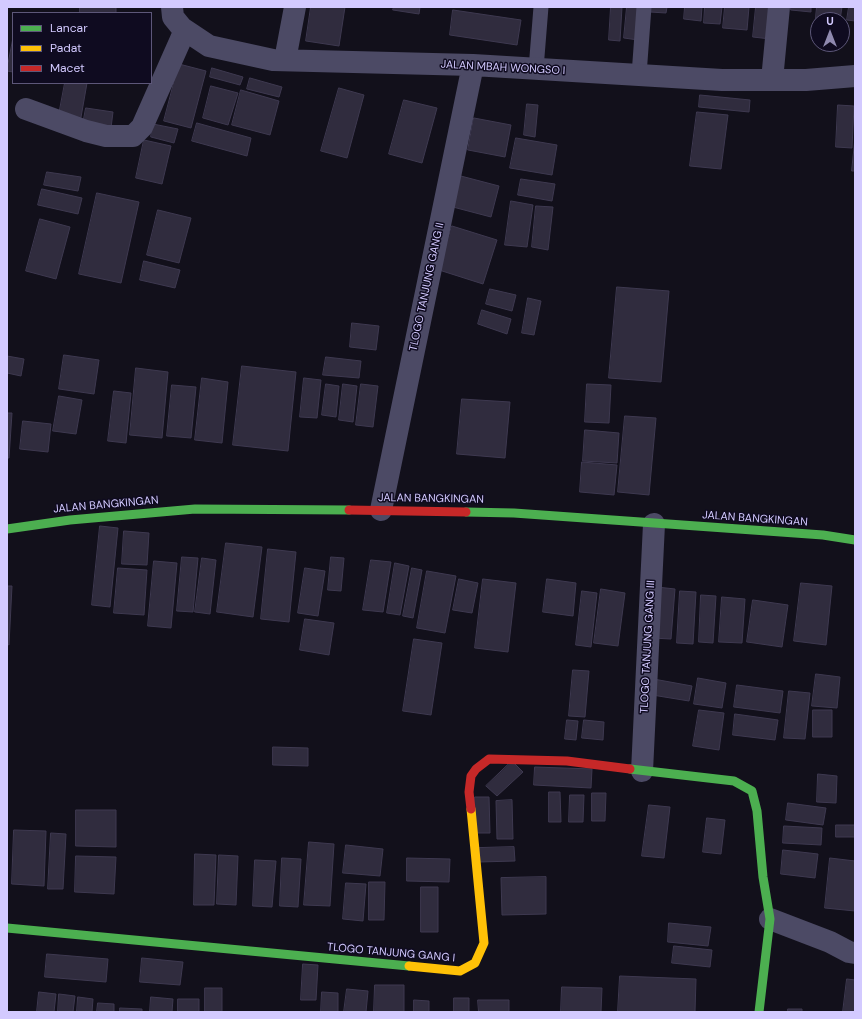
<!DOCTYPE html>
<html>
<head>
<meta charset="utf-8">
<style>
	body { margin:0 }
	#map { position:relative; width:862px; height:1019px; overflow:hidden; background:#12101b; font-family:"DM Sans",sans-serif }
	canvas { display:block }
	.frame { position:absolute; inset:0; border:8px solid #d3caff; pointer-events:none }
	.legend { position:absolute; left:12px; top:12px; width:140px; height:72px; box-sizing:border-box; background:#0f0b20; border:1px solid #5d5779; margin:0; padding:5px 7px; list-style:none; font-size:12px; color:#d3caff }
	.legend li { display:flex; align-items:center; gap:8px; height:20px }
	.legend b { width:20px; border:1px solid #5d5779 }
	.north { position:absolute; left:810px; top:12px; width:40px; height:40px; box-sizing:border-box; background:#0f0b20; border:1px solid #5d5779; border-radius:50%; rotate:0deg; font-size:11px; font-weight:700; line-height:16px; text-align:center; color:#d3caff }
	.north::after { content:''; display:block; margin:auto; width:14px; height:18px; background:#8f89af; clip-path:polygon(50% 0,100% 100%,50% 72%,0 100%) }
</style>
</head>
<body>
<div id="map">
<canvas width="862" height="1019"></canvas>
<div class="frame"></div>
<ul class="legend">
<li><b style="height:5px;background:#4caf50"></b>Lancar</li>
<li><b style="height:5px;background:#ffc107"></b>Padat</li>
<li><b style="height:5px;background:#c62828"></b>Macet</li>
</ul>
<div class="north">U</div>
</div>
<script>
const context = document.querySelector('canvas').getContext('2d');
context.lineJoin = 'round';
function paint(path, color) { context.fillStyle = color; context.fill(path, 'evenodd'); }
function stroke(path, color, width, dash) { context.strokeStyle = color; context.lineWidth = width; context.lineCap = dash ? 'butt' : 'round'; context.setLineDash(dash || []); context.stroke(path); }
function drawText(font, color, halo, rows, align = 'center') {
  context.font = font + ' "DM Sans",sans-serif'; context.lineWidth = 3; context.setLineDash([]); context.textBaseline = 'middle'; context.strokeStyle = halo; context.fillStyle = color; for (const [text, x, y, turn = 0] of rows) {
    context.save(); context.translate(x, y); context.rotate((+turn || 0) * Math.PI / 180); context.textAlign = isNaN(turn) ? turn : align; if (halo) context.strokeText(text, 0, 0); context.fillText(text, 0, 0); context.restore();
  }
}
const building = new Path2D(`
	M80,7H116V13H80Z
	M311,7H345L339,46L306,41Z
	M394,7H420L419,14L393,10Z
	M611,7H622L620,41L609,40Z
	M627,7H640L638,40L624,38Z
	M650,7H667L666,13L650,12Z
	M685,7H702L701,21L684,19Z
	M705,7H722L720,24L704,23Z
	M725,7H749L747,30L723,28Z
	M756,7H773L770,39L753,37Z
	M791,7H811V12L791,10Z
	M817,7H842L840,20H818V38L814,37Z
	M849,7H855V21L847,20Z
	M453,10L521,20L517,45L450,35Z
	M13,38V72L7,71Z
	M179,64L206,71L191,128L164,121Z
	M212,68L243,77L240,85L210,77Z
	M250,78L282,87L279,97L247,89Z
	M65,83H87L80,123L58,120Z
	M211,86L238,93L228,125L203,118Z
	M339,88L364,95L347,158L321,151Z
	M241,90L279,101L270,135L232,125Z
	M700,95L750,100L749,112L699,107Z
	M404,100L437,108L422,163L389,154Z
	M527,104L538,105L535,137L524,135Z
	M838,105L854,106L852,148L836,147Z
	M86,108L113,112L111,128L83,124Z
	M697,112L728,115L721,169L690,166Z
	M474,118L511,125L505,157L468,150Z
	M197,123L251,138L247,156L192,141Z
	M153,124L178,129L174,143L151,137Z
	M516,138L557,145L552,175L510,168Z
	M855,138V171H852Z
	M144,140L171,146L162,184L136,178Z
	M47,172L81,177L78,191L44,185Z
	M457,175L499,186L491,217L449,206Z
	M521,179L555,184L552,201L518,195Z
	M42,189L82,198L78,214L38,205Z
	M97,193L139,202L121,283L79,274Z
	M511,201L533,205L527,247L505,245Z
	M536,206L553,207L548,250L532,247Z
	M158,210L191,218L179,263L147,255Z
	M40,219L70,227L56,279L26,271Z
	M452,226L497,240L483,284L439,270Z
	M144,261L180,270L175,288L140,280Z
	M617,287L669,291L661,382L609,378Z
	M490,289L516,295L512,311L486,304Z
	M528,298L541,301L534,335L522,333Z
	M482,310L511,319L507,334L478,324Z
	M352,323L379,326L376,350L350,347Z
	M64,355L99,360L94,394L59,389Z
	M7,356L24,359L21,376L7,373Z
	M326,357L361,361L359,378L323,375Z
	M242,366L296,372L288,451L233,445Z
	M136,368L168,372L162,438L130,435Z
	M202,378L228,382L222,443L195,440Z
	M304,378L321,380L317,418L300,417Z
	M326,384L339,386L336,417L322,415Z
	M343,384L357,386L353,422L339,420Z
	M361,384L378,386L373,427L356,425Z
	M587,384L611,385L609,423L585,422Z
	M172,385L196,387L191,438L167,436Z
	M114,391L131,393L126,443L108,441Z
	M59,396L82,400L76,434L53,431Z
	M462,399L510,402L505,458L457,454Z
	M7,413H12L9,458H7Z
	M625,416L656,418L649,495L618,492Z
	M23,421L51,424L48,452L20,449Z
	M585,430L619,433L617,463L583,461Z
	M582,462L617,465L614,495L580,492Z
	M100,526L118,528L110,607L92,605Z
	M124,531L149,533L147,565L122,564Z
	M226,543L262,547L253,617L217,612Z
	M268,549L296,552L289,622L261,619Z
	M182,557L198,558L193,612L177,611Z
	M331,557L344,558L341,591L328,590Z
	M202,558L216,560L210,614L195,612Z
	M371,560L391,562L383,612L363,610Z
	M154,561L177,563L171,628L148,626Z
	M395,563L409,566L400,615L387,613Z
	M118,568L147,570L144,615L114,613Z
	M305,568L325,571L318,616L298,613Z
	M412,568L422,570L413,618L403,616Z
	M427,571L456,576L445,633L417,628Z
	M459,579L478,583L472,613L453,610Z
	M483,579L516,583L508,652L475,648Z
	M547,579L576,583L573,616L543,612Z
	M801,583L832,586L826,645L794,641Z
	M7,586H12L9,645L7,644Z
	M657,587L675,589L671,639L652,638Z
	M601,589L625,593L618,646L594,643Z
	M582,591L597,593L591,647L576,645Z
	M680,591L696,592L693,644L677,643Z
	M701,595L716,596L713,643L699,642Z
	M722,597L745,599L742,643L719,642Z
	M753,600L788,605L782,647L747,642Z
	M305,619L334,623L329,655L300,650Z
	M414,639L442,643L431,715L403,711Z
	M573,670L589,671L585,717L569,716Z
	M816,674L840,677L837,708L812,706Z
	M648,678L692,686L689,701L646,694Z
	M698,678L726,683L722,708L694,704Z
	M737,685L783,691L780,713L734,707Z
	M789,691L810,693L805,739L784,738Z
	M699,710L724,713L719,750L693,746Z
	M813,710H832V737H813Z
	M735,714L778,720L775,740L733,735Z
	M567,720L578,721L576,740L565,739Z
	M584,720L604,722L603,740L582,738Z
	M273,747L308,748V766L273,765Z
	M512,761L523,772L497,796L486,786Z
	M535,767L592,769L591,788L534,785Z
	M818,774L837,776L836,803L817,802Z
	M549,792H560L561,822H549Z
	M592,793H606L605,821H592Z
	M570,795H584L583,822H569Z
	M475,797H489L490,833H476Z
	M512,800L513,839H497L496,801Z
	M788,803L826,808L823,825L786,820Z
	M649,805L670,807L664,858L642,856Z
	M76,810H116V847L76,846Z
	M707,818L725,820L721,854L703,852Z
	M836,825H855V837H836Z
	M784,826L822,828L821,845L783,843Z
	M14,830L46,831L44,886L12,884Z
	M51,833L66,834L63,889H48Z
	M309,842L334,844L330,906L304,905Z
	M346,845L383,849L380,876L343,873Z
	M514,847L515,861L479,862V848Z
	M783,850L818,854L815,878L781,874Z
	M195,854L216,855L214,905H194Z
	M219,855L238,856L236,905L217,904Z
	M76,856L116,857L114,894L75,892Z
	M282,858L301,859L298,907L280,906Z
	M407,858L450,859L449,882L407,881Z
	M830,858L855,861V911L825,908Z
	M255,860L276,861L272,907L253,906Z
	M546,877V914L502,915L501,878Z
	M369,882H385L384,920H369Z
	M346,883L366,884L363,921L343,919Z
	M421,887H438V932H421Z
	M669,923L711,927L708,946L668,942Z
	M674,946L712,950L710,967L672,963Z
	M47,954L108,959L106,982L45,977Z
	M142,958L183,962L180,985L140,982Z
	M303,964L318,965L316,1000H301Z
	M620,976L696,979L695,1012H618Z
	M847,979L855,980V1012H843Z
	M375,985H404V1012H374Z
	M562,987L602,988L601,1012H561Z
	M205,988H222V1012H205Z
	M347,989L368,991L366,1012H344Z
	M39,992L56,994L54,1012H37Z
	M322,992L338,993V1012H321Z
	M59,994L75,996L73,1012H58Z
	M78,997L93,999L92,1012H77Z
	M151,997L173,999L172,1012H150Z
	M454,998H469V1012H454Z
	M178,999H199V1012H178Z
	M414,1000L429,1001V1012H414Z
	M478,1000H509V1012H479Z
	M98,1003L114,1004V1012H97Z
	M120,1008L142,1009V1012H120Z
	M788,1009H802V1012H788Z`);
paint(building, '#302c3e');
stroke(building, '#3e3950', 1);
stroke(new Path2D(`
	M536,69L541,7
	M639,75L644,7`), '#4c4a65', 15);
stroke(new Path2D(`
	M172,7L173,17L182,28L209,46L273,60L473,65L722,80H806L855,76
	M285,60L295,7
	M772,80L779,7
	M26,109L86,131L106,136H133L142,127L185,30
	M381,510L473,65
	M642,771L654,524
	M770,919L830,942L849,952L855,953`), '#4c4a65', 22);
stroke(new Path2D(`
	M466,512L514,513L823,535L855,540
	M7,529L70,520L195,509L349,510
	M630,769L734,781L752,791L757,811L763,877L770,919L759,1012
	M7,928L409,966`), '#4caf50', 9);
stroke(new Path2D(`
	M409,966L460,971L475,963L484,943L471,809`), '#ffc107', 9);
stroke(new Path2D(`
	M349,510L466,512
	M471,809L469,792L471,776L476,769L489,759L567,761L630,769`), '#c62828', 9);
drawText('11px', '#d3caff', '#0f0b20', [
	["JALAN MBAH WONGSO I",503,68,3],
	["TLOGO TANJUNG GANG II",427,287,-78],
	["JALAN BANGKINGAN",431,499,1],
	["JALAN BANGKINGAN",106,505,-5],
	["JALAN BANGKINGAN",755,519,4],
	["TLOGO TANJUNG GANG III",648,647,-87],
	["TLOGO TANJUNG GANG I",391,953,5]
]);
</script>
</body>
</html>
